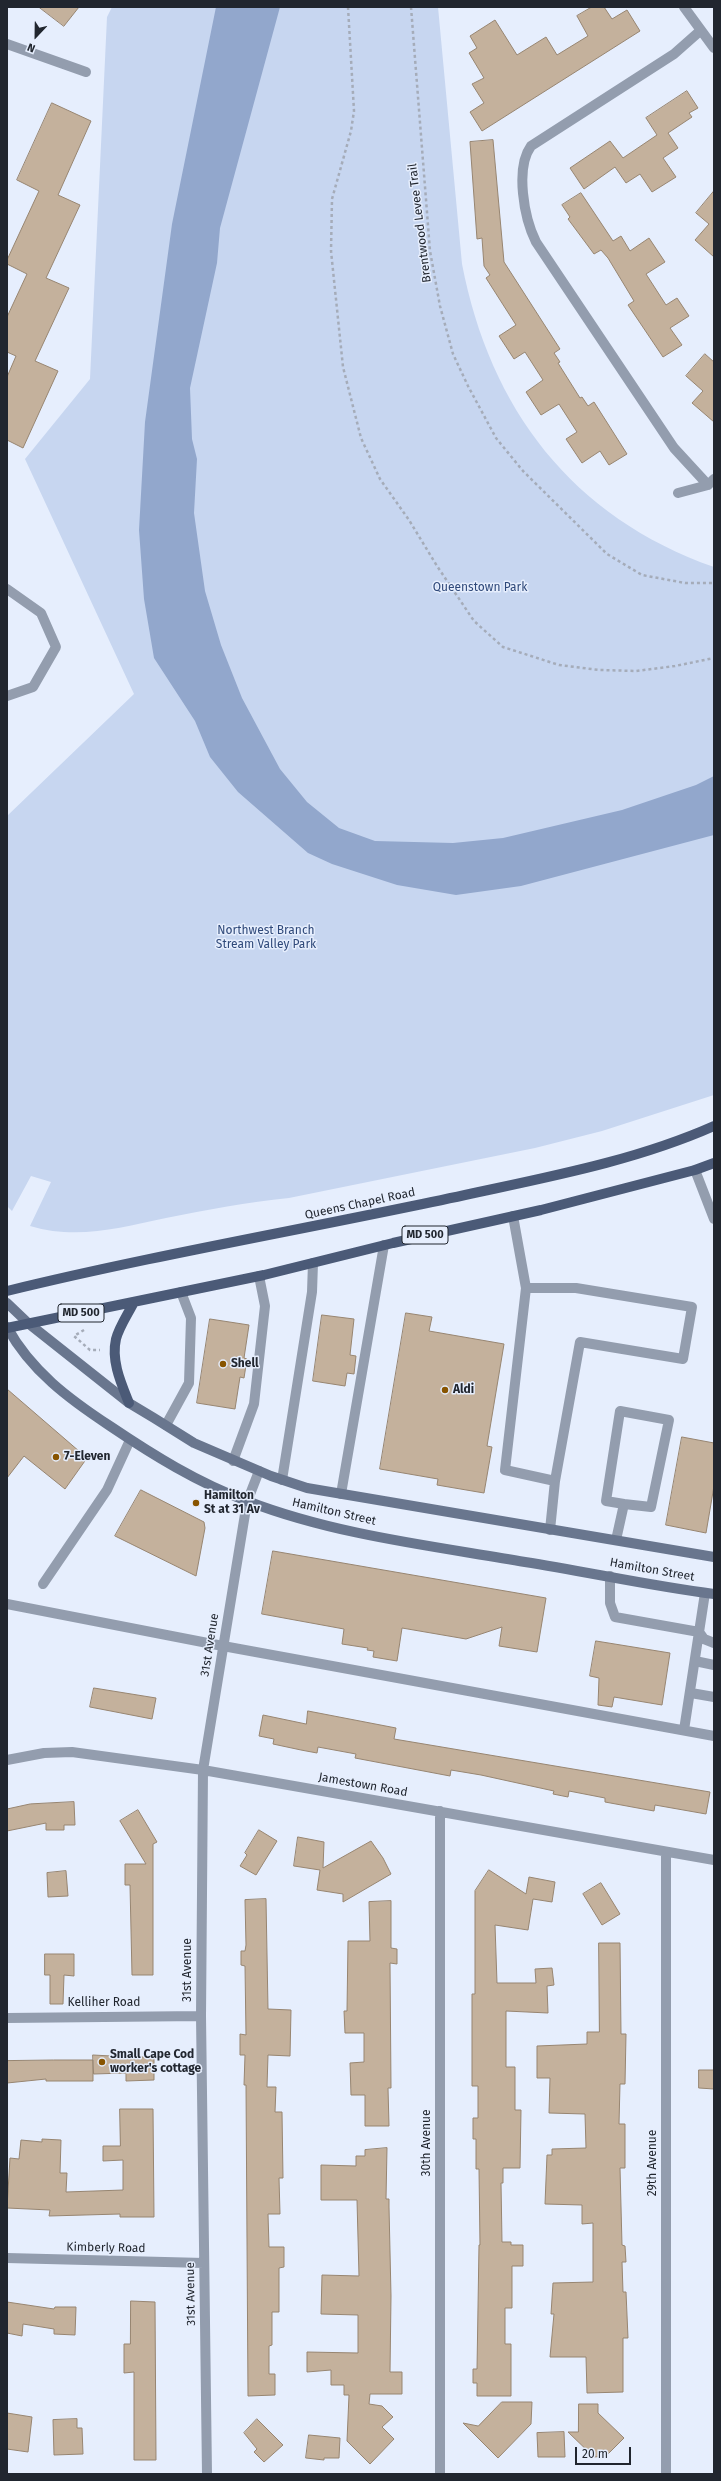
<!DOCTYPE html>
<html>
<head>
<meta charset="utf-8">
<style>
	body { margin:0 }
	#map { position:relative; width:721px; height:2481px; overflow:hidden; background:#e6eefd; font-family:"Fira Sans",sans-serif }
	canvas { display:block }
	.frame { position:absolute; inset:0; border:8px solid #21262f; pointer-events:none }
	.north { position:absolute; left:16px; top:16px; width:40px; height:40px; -webkit-text-stroke:3px #e6eefd; paint-order:stroke; rotate:202deg; font-size:11px; font-weight:700; line-height:16px; text-align:center; color:#21262f }
	.north::after { content:''; display:block; margin:auto; width:14px; height:18px; background:#21262f; clip-path:polygon(50% 0,100% 100%,50% 72%,0 100%) }
	.scale { position:absolute; left:575px; top:2447px; width:56px; height:18px; box-sizing:border-box; border:2px solid #21262f; border-top:0; padding-left:5px; font-size:12px; line-height:14px; white-space:nowrap; color:#21262f; -webkit-text-stroke:3px #e6eefd; paint-order:stroke }
</style>
</head>
<body>
<div id="map">
<canvas width="721" height="2481"></canvas>
<div class="frame"></div>
<div class="north">N</div>
<div class="scale">20 m</div>
</div>
<script>
const context = document.querySelector('canvas').getContext('2d');
context.lineJoin = 'round';
function paint(path, color) { context.fillStyle = color; context.fill(path, 'evenodd'); }
function stroke(path, color, width, dash) { context.strokeStyle = color; context.lineWidth = width; context.lineCap = dash ? 'butt' : 'round'; context.setLineDash(dash || []); context.stroke(path); }
function drawText(font, color, halo, rows, align = 'center') {
  context.font = font + ' "Fira Sans",sans-serif'; context.lineWidth = 3; context.setLineDash([]); context.textBaseline = 'middle'; context.strokeStyle = halo; context.fillStyle = color; for (const [text, x, y, turn = 0] of rows) {
    context.save(); context.translate(x, y); context.rotate((+turn || 0) * Math.PI / 180); context.textAlign = isNaN(turn) ? turn : align; if (halo) context.strokeText(text, 0, 0); context.fillText(text, 0, 0); context.restore();
  }
}
paint(new Path2D(`
	M112,7H438L462,264C490,409 572,517 714,567V1095L602,1131L535,1148L289,1198C247,1202 207,1210 166,1218C119,1228 77,1240 30,1226L51,1182L31,1176L12,1211L7,1206V816L134,694L25,459L90,379L107,17Z`), '#c7d6f0');
paint(new Path2D(`
	M216,7H280L220,228L217,263L190,388L192,439L197,459L194,513L205,591L221,645L242,698L280,769L307,802L339,828L375,841L453,843L503,838L622,810L696,785L714,776V835L521,886L456,895L397,885L332,864L308,853L238,792L210,757L195,721L154,658L144,599L139,530L145,422L172,224Z`), '#92a7cc');
const building = new Path2D(`
	M39,7H79L64,26Z
	M592,7H604L612,19L627,10L640,31L482,131L470,112L484,103L472,84L484,78L469,53L477,48L470,36L495,20L517,55L546,37L557,55L588,36L577,16Z
	M687,91L698,108L689,113L692,117L668,133L678,148L663,158L676,177L652,192L640,174L626,183L615,167L584,189L570,168L610,141L623,158L657,135L646,118Z
	M52,103L91,121L58,195L80,205L46,278L69,288L35,361L58,371L23,448L7,440V377L16,356L7,352V317L27,274L7,264V260L39,191L17,180Z
	M493,140L504,262L560,349L554,353L560,362L558,363L580,398L582,397L588,406L594,402L627,454L609,465L600,451L582,463L566,439L577,432L559,404L541,415L526,392L543,380L525,352L514,359L499,336L516,325L486,278L490,275L484,266L482,238L477,239L470,142Z
	M714,191V257L695,240L709,224L696,213Z
	M581,193L613,241L621,236L630,251L649,238L665,262L646,274L666,305L677,298L689,316L670,328L682,345L663,357L628,305L634,301L608,258L601,250L594,254L568,219L570,217L562,205Z
	M705,354L714,362V422L692,403L703,391L686,376Z
	M406,1313L432,1317L429,1331L504,1344L487,1446L492,1447L484,1493L437,1485L438,1479L380,1469Z
	M322,1315L354,1319L350,1355L356,1356L354,1374L347,1373L345,1386L313,1381Z
	M210,1319L249,1325L244,1358L247,1359L244,1378L240,1377L235,1409L197,1403Z
	M7,1389L87,1458L65,1489L24,1456L7,1478Z
	M682,1437L714,1443V1486L706,1533L666,1525Z
	M141,1490L204,1522L205,1528L196,1576L115,1536Z
	M273,1551L546,1598L537,1652L499,1646L502,1627L466,1639L402,1628L397,1661L373,1657L374,1651L367,1650L368,1648L342,1644L344,1629L262,1614Z
	M596,1641L670,1653L662,1705L614,1697L612,1707L598,1705L599,1678L590,1676Z
	M94,1688L156,1698L152,1719L90,1707Z
	M308,1711L396,1728L394,1739L710,1792L706,1814L655,1805L654,1811L605,1802V1798L569,1791L568,1797L553,1794L554,1791L481,1775L451,1770L450,1776L355,1758L356,1754L318,1747L317,1753L301,1750L273,1744L274,1739L259,1736L263,1715L306,1724Z
	M74,1802L75,1825H64V1830H46V1823L7,1831V1809L30,1804Z
	M138,1810L157,1842L153,1844V1975H132L130,1885H125V1864H146L120,1821Z
	M259,1830L277,1841L256,1875L240,1866L247,1855L245,1853Z
	M298,1837L324,1842L323,1868L371,1841L383,1858L391,1874L343,1902V1894L317,1890L320,1870L294,1866Z
	M489,1870L526,1894L529,1877L555,1882L552,1902L533,1899L528,1930L495,1925L497,1983H536L535,1969L552,1968L554,1985L547,1986L548,2013L506,2011V2067H515V2110H521L520,2168H503V2183H501L502,2242H511V2245H523V2266H512V2308H505V2344H511V2396H477V2383H473V2369H477L479,2245H480L479,2169H476V2139H473V2118H478V2086H472V1994H475V1891Z
	M66,1871L68,1896L48,1897L47,1873Z
	M601,1883L620,1914L602,1925L583,1894Z
	M266,1899L268,2009L291,2010L290,2056L268,2055L267,2087H276L275,2112H282L283,2178H279L280,2214H268L269,2247H284V2267L279,2268V2312H272V2345L269,2346V2374H275V2395L248,2396L246,2085H244L245,2055H240V2034L246,2035L245,1966L241,1965V1951H245L246,1945L245,1900Z
	M391,1901V1948L397,1949V1964L390,1963L391,2088H388L389,2126H365V2095H351L350,2063L364,2062V2033H345L344,2011H347L348,1941H370L369,1902Z
	M599,1943H620L621,2034H626L625,2084H620L619,2124H625V2168H620L622,2245L625,2246L626,2262H622L623,2292H626L628,2338H623V2392L587,2393L586,2357H550L554,2314H551L553,2283L593,2282V2223L582,2224V2205L545,2204L547,2155H552V2149L586,2148L585,2114L549,2113L550,2078H537V2046L587,2044V2032H599Z
	M45,1954H74V1976L64,1975L63,2004H50V1975H45Z
	M93,2055L111,2056V2057H154V2080L126,2081V2073L94,2074Z
	M54,2060H93V2081H46V2079L7,2083V2061Z
	M699,2070H714V2089L699,2088Z
	M120,2109H153L154,2217H120V2214L49,2216L50,2210L7,2208L10,2158L19,2159L21,2140L42,2142V2139L61,2140L60,2173H67L66,2192L123,2190V2160L103,2161V2146H120Z
	M387,2148L386,2199H389V2207L391,2296L390,2372H402V2394H370L369,2404L382,2406L393,2417L382,2427L394,2439L370,2464L347,2441L349,2395H344V2385H331V2370L307,2372V2352L358,2353V2315L321,2314L322,2275L359,2276L357,2200H321V2165L356,2166V2156H365V2150Z
	M131,2301L155,2302L156,2460H134V2372L124,2373V2344H130Z
	M7,2302L54,2309L55,2307H76L75,2335L54,2334V2329L23,2324L22,2336L7,2333Z
	M502,2402H532L531,2424L498,2458L463,2423L478,2426Z
	M579,2404H598V2413L624,2438L606,2456L594,2457L568,2432H578Z
	M7,2413L32,2417L28,2452L7,2449Z
	M77,2419V2428H82L83,2454L54,2455L53,2420Z
	M257,2419L283,2445L264,2462L254,2452L257,2449L244,2433Z
	M564,2432L565,2457H538L537,2433Z
	M309,2435L340,2438L339,2458H324V2460L306,2458Z`);
paint(building, '#c4b19c');
stroke(building, '#978571', 1);
stroke(new Path2D(`
	M348,7L354,111L351,131L332,199L331,251L343,367L361,438L380,479L409,520L437,566L474,621L503,647L559,665L599,670L636,671L675,666L714,658
	M411,7L430,251L440,306L453,354L468,386L496,438L523,471L607,554L642,575L685,583H714
	M84,1330L74,1336L90,1350H100`), '#a5acb9', 2.5, [3, 3]);
stroke(new Path2D(`
	M7,44L86,72
	M7,589L41,613L56,647L33,687L7,696
	M695,1170L714,1219
	M513,1216L526,1288L505,1470L555,1481L550,1530
	M526,1288H576L692,1307L683,1359L580,1342L555,1481
	M166,1425L189,1383L191,1318L181,1292
	M233,1461L254,1404L265,1306L259,1276
	M282,1480L312,1292L313,1263
	M341,1494L384,1245
	M616,1540L624,1504L651,1507L669,1420L620,1411L606,1501L624,1504
	M610,1576V1603L615,1617L699,1632L704,1639L714,1643
	M43,1584L107,1490L130,1440
	M7,1604L223,1646L714,1736
	M695,1661L714,1665
	M691,1693L714,1697
	M684,1730L705,1593`), '#939dae', 10);
stroke(new Path2D(`
	M684,7L714,48
	M700,31L674,54L531,146C515,168 524,218 536,242L674,448L708,485
	M678,493L708,485L714,479
	M7,1760L44,1753L72,1752L203,1770L714,1860
	M440,1811V2474
	M7,2018L201,2016
	M7,2258L204,2263
	M207,2474L201,2016L203,1770L247,1502L259,1471
	M666,2474V1852`), '#939dae', 10);
stroke(new Path2D(`
	M7,1303L28,1323L129,1403L154,1418L194,1443L271,1476L307,1488L714,1557
	M7,1327C31,1371 69,1399 110,1426C153,1455 198,1483 247,1501C335,1535 433,1546 525,1562C588,1572 651,1586 714,1594`), '#69768e', 10);
stroke(new Path2D(`
	M7,1291C159,1254 312,1228 465,1195C548,1177 635,1161 714,1126
	M7,1328L264,1275L393,1243L541,1210L695,1170L714,1163
	M129,1403C121,1383 111,1361 116,1339C119,1327 128,1314 134,1302`), '#4b5a77', 10);
for (const [x, y, r, color] of [
	[223,1364,4,"#885400"],
	[445,1390,4,"#885400"],
	[56,1457,4,"#885400"],
	[196,1503,4,"#885400"],
	[102,2062,4,"#885400"]
]) { const dot = new Path2D(); dot.arc(x, y, r, 0, 2 * Math.PI); context.fillStyle = color; context.fill(dot); stroke(dot, '#e6eefd', 1.5); }
for (const [x, y, w] of [
	[425,1235,46],
	[81,1313,46]
]) { const box = new Path2D(); box.roundRect(x - w / 2, y - 9, w, 18, 3); context.fillStyle = '#e6eefd'; context.fill(box); stroke(box, '#21262f', 1); }
drawText('bold 11px', '#21262f', null, [
	["MD 500",425,1235],
	["MD 500",81,1313]
]);
drawText('12px', '#21262f', '#e6eefd', [
	["Brentwood Levee Trail",420,223,-97],
	["Queens Chapel Road",360,1204,-12],
	["Hamilton Street",334,1512,13],
	["Hamilton Street",652,1570,10],
	["31st Avenue",210,1645,-81],
	["Jamestown Road",363,1785,10],
	["31st Avenue",188,1970,-90],
	["Kelliher Road",104,2003],
	["30th Avenue",427,2143,-90],
	["29th Avenue",653,2163,-90],
	["Kimberly Road",106,2248,1],
	["31st Avenue",191,2294,-91]
]);
drawText('12px', '#2f497a', '#e6eefd', [
	["Queenstown Park",480,588],
	["Northwest Branch",266,931],
	["Stream Valley Park",266,945]
]);
drawText('bold 12px', '#21262f', '#e6eefd', [
	["Shell",231,1364],
	["Aldi",453,1390],
	["7-Eleven",64,1457],
	["Hamilton",204,1496],
	["St at 31 Av",204,1510],
	["Small Cape Cod",110,2055],
	["worker's cottage",110,2069]
], 'left');
</script>
</body>
</html>
